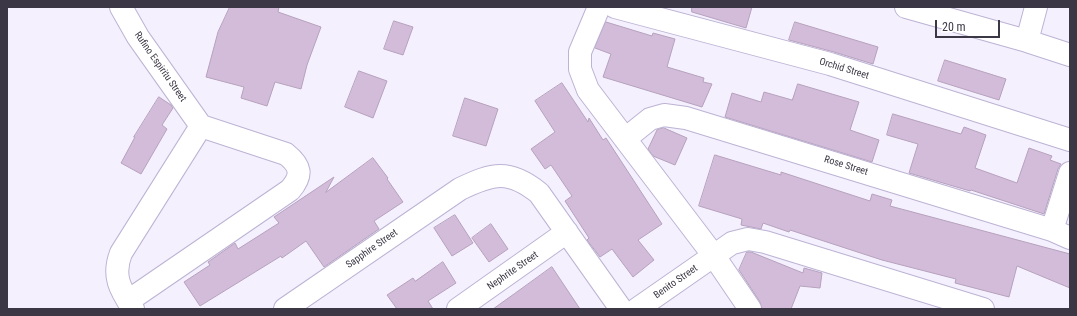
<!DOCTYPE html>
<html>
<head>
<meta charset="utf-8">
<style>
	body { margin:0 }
	#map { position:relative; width:1077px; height:316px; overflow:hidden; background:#f4f0fe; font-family:"Roboto Condensed",sans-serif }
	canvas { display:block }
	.frame { position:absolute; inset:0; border:8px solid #3b3744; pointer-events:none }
	.scale { position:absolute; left:935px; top:20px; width:65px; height:18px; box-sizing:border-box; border:2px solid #3b3744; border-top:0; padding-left:5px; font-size:12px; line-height:14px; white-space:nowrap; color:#3b3744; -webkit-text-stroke:3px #fff; paint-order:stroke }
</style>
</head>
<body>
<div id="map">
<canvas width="1077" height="316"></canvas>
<div class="frame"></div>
<div class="scale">20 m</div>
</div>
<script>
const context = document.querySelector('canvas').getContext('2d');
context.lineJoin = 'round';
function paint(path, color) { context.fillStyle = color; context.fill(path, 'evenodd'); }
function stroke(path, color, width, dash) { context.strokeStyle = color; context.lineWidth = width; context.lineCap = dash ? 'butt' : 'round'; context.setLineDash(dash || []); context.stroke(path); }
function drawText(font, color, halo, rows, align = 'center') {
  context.font = font + ' "Roboto Condensed",sans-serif'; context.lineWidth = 3.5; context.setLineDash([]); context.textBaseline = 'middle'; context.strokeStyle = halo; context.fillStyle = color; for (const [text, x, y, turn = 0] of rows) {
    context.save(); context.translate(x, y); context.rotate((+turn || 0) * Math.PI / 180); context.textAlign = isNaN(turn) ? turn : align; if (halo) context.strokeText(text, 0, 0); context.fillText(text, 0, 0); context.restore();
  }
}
const building = new Path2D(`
	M230,7H279L278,12L321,27L307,65L301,89L275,82L267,106L241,98L244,87L206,77L218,32Z
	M692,7H752L746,28L692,12Z
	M394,21L413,27L403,55L384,49Z
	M606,22L652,36L653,33L675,39L667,67L704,78L703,82L712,84L702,107L603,77L611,54L595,48Z
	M795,22L878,47L873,64L834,52L789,40Z
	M945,60L1006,79L999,100L938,81Z
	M359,71L387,81L373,118L345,107Z
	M562,83L588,122L589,118L603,140L606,138L662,224L638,240L654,260L633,277L612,249L600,257L587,240L589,238L565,201L572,196L551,165L545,169L531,149L555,132L535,101Z
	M798,84L859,102L850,130L879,140L872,162L725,117L732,93L761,102L764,92L792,100Z
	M159,97L171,105L173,108L162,125L167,129L141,174L121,163L135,137H134Z
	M465,98L498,109L486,146L453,136Z
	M893,114L961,134L964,127L986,135L975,168L1017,183L1029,148L1052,156L1050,160L1061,164L1058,169L1044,214L971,190L970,191L909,173L918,144L887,135Z
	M664,128L687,138L675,165L653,156L648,149L657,130Z
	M715,155L781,175V172L870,201L872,194L892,200L890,206L1070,254V288L1017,266L1009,297L955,283L956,279L882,260L790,230L789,232L763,223L761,229L741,225L742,219L699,206Z
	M373,158L388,178L387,179L403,202L374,221L379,229L324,267L306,241L282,258L281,256L200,306L184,282L210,265L208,262L235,243L238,249L279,223L274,217L334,177L326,192Z
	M455,215L473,243L452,256L434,228Z
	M491,224L508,249L489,262L472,238Z
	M747,252H751L803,273L804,268L822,273L820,288L800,286L791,309H762L760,302L739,270Z
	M443,262L456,283L428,301L433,309H397L387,295L413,278L415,281Z
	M552,267L580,309H493L514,294Z`);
paint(building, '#d2bcd9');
stroke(building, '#b6a1bd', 1);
const minor = new Path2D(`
	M121,7L138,37L201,126
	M599,7L580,52V69L588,90L714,256L750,309
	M615,7L830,64L1070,140
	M906,7L1027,41L1070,55
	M1027,41L1036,7
	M625,139L650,119L664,115L686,118L1052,230L1070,238
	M1052,230L1070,173
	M128,301L290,190C303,175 301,166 286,154L201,126L121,253C112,276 120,289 133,309
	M285,309L460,189C493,173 509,169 539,193L621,309
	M458,309L567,232
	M637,309L732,243L748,239L765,242L983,309`);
stroke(minor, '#bdb3d4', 24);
stroke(minor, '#fff', 22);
drawText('10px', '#3b3744', '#fff', [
	["Rufino Espiritu Street",160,67,55],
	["Orchid Street",844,69,17],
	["Rose Street",846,166,17],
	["Sapphire Street",372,249,-35],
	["Nephrite Street",513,271,-35],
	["Benito Street",676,282,-35]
]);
</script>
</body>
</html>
